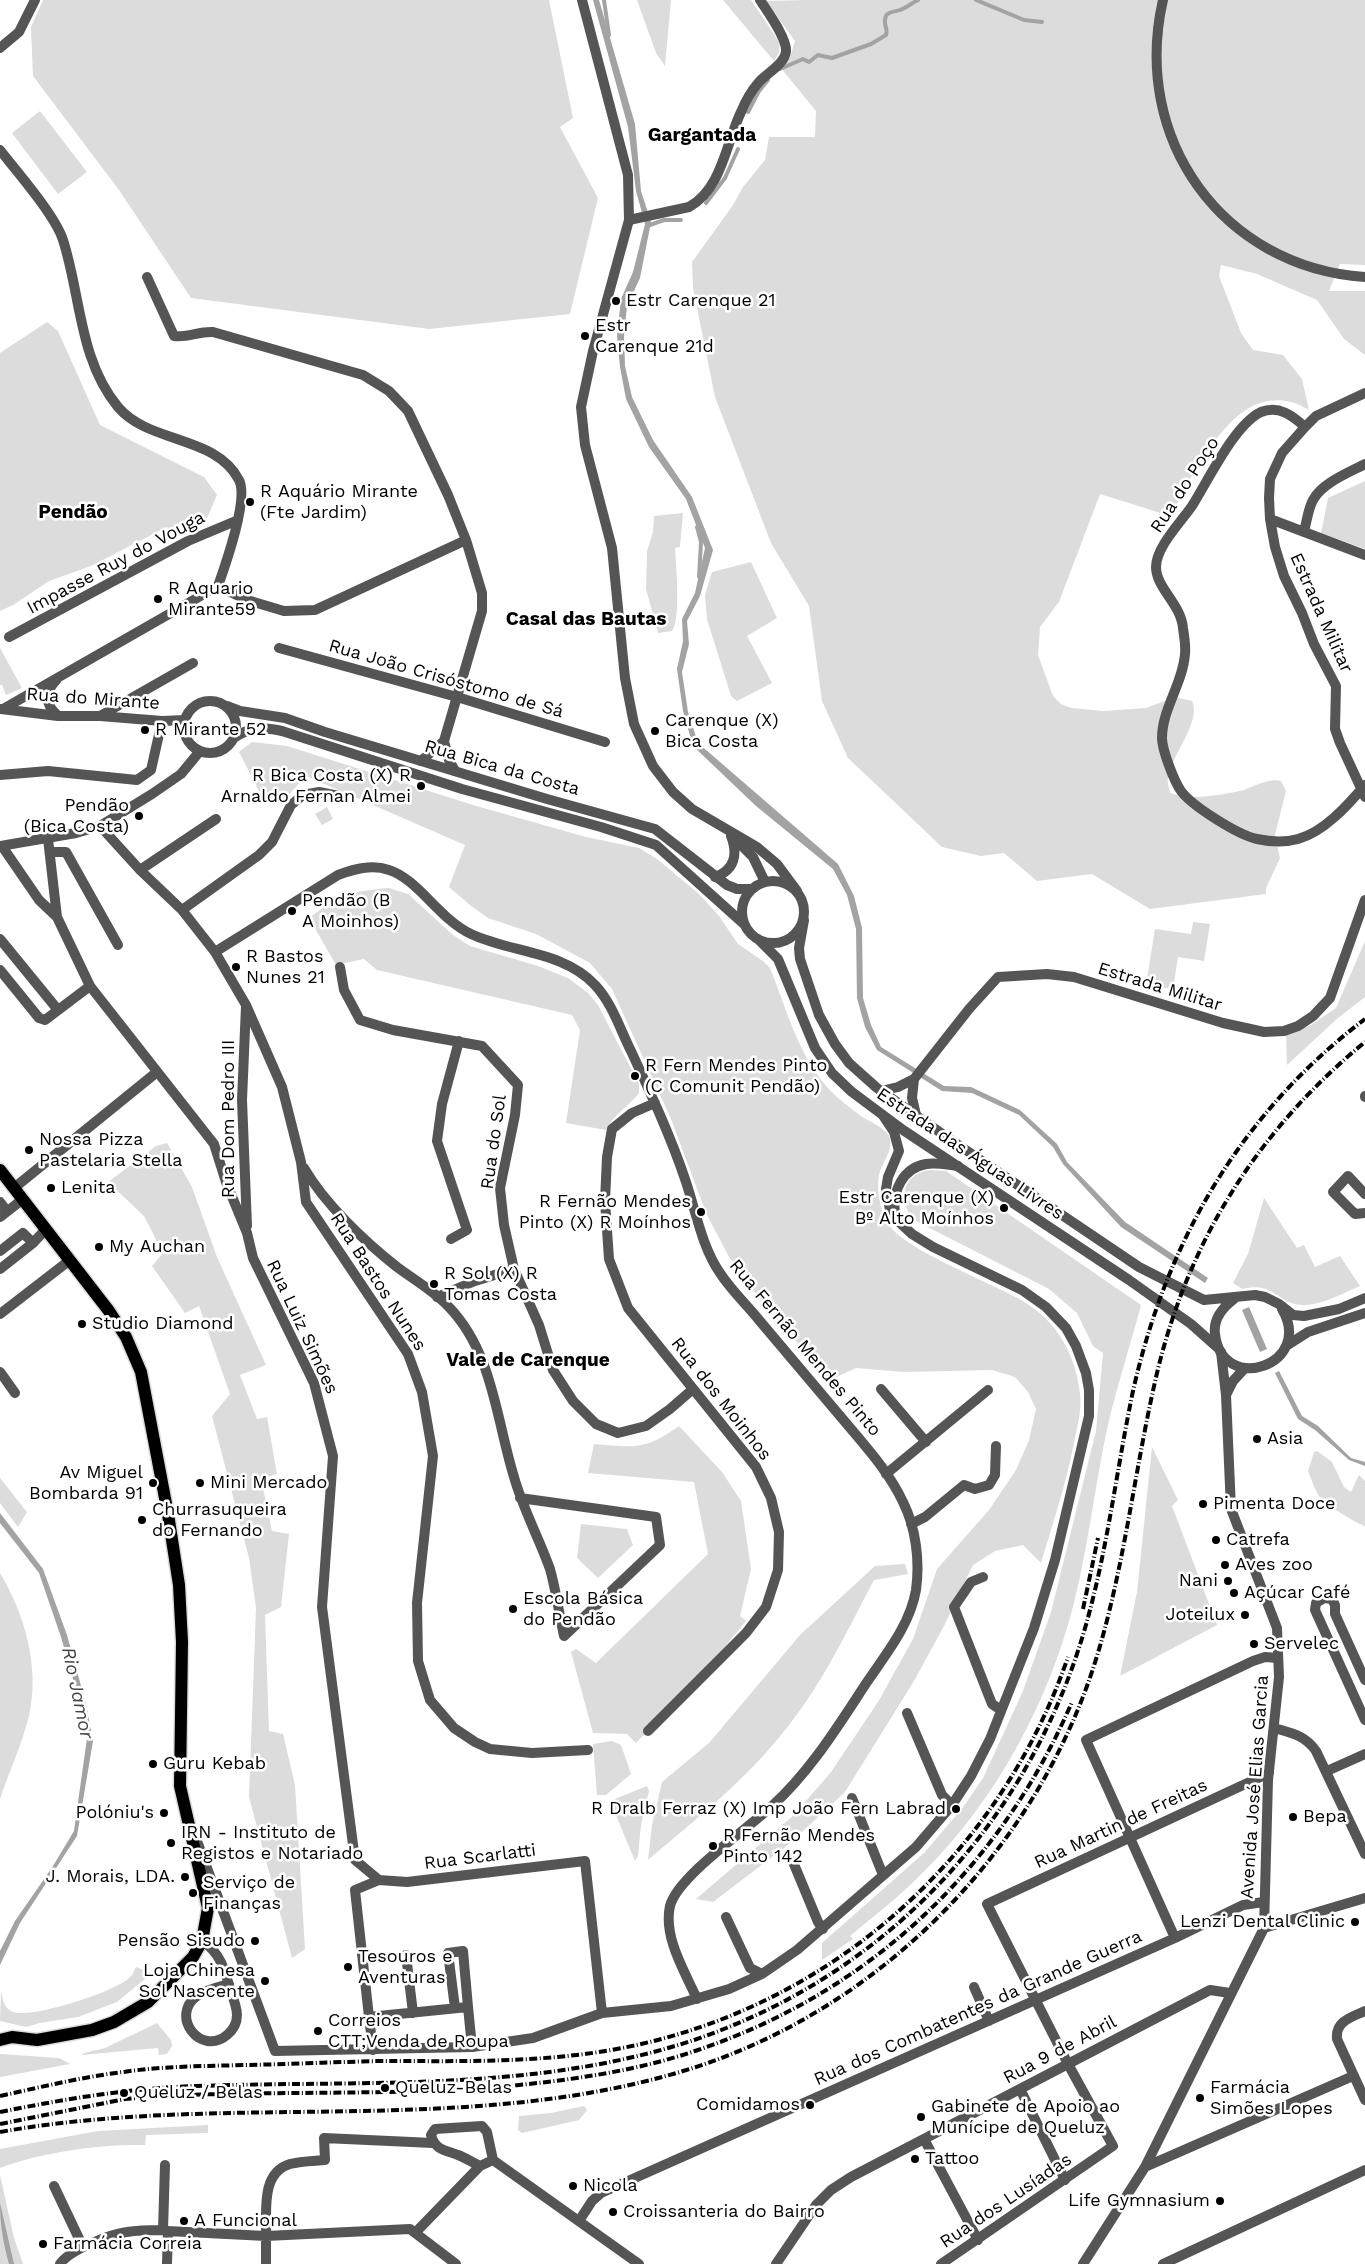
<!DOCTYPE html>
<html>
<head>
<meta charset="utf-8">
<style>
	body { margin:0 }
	canvas { display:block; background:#fff }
</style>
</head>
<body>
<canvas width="1365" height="2264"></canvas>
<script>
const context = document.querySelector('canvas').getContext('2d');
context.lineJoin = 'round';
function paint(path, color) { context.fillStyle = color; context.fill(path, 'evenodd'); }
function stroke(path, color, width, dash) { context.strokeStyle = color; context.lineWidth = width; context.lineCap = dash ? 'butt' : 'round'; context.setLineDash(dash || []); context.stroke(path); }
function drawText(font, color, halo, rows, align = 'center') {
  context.font = font + ' "Work Sans",sans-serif'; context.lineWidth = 5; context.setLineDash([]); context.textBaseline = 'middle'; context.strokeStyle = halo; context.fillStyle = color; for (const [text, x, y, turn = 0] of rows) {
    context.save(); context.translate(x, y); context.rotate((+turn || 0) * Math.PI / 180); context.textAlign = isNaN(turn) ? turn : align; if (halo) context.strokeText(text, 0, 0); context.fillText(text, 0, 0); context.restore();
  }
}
paint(new Path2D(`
	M43,0H549L573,118L560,127L598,198L570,314L429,329L191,298L119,190L33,76L31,27Z
	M637,0H671L665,66L656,53Z
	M723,0H751L780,43L779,52L774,61Z
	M806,0H1365V265L1340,264L1329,291H1365V355L1344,339L1317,300L1257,274L1221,265L1219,276L1241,333L1253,350L1283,355L1302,379L1309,410C1303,407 1298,403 1291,402C1247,392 1223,430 1200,461L1201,464C1186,480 1181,499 1170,516L1100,494L1059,602L1040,627L1038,655L1053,696L1061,704L1071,708L1103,711L1146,708L1175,697L1192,701C1202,721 1171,756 1168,777C1167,783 1169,788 1170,793C1193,801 1221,795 1244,790C1256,786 1268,778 1281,781L1286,791L1275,835L1280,858L1266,888V894L1150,909L1092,874L1037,881L1004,853L981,856L942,847L848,758L822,701L809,606L771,543L715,397L693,288L692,262L733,205L743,187L765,160L769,137H815L816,111L780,67L790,57L795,41L766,1Z
	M40,111L87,172L58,194L12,133Z
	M47,322L58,331L100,425L204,477L217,495L204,525L174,534L167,527L91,566L49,581L13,605L0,611V353Z
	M1365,481V549L1321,533L1328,498Z
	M683,513L680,547L675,548C676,565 681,620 672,631L658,633L646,589L647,551L653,532L654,516Z
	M751,562L777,618L747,636L772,683L737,701L731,696L707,619L705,595L712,572Z
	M0,648L22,688L6,695L2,685H0Z
	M252,742L287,746L473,805L586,837L639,848L657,859L698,893L719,916L738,944L763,961L770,968C786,1008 798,1054 827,1087C836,1097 850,1108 861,1116C870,1122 884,1127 889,1136C895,1149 882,1162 879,1175C876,1190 881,1217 892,1229C910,1249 967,1273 993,1286C1008,1293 1023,1300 1036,1310C1062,1330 1077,1362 1080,1394C1082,1411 1077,1427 1074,1443C1066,1484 1053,1523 1041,1563L1023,1545L995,1551L973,1565L944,1626L914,1681L845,1792L788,1845L713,1902L696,1899L794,1815L831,1772L878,1702L913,1639L937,1569L989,1510L1016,1470L1029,1440L1036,1409L1028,1392L1015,1377L992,1370L903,1372L856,1368L830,1380L764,1305L729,1257L706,1213L671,1119L612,989L590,963L536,934L488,918L470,905L449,887L465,845L306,776L282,802L262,797L239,752Z
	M327,807L333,819L322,825L315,814Z
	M389,888L408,894L453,935L470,946L538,966L568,978L588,993L598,1005L639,1084V1093C628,1107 614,1114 606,1130L566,1123L580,1030L572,1015L377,970L364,959L336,965L309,918C339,896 351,891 389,888Z
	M1193,922L1210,924L1204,961L1178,957L1173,989L1146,985L1155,929L1191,934Z
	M1365,941V997L1338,1018L1287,1065L1286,1033L1311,1025L1336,1008Z
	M167,1143L192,1187L217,1257L266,1365L240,1375L257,1419L267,1417L277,1474L261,1479L272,1531L289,1534L281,1607L265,1615L269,1731L283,1734L295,1785L305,1949L292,1958L249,1797L256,1608L249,1558L212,1416L230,1394L199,1306L185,1313L152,1266L163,1253L144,1216L108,1182L156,1146Z
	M930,1170L946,1171L1141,1305C1129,1351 1113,1397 1104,1444C1091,1510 1084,1579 1062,1644C1030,1740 974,1830 897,1897C881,1911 865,1923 850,1936L853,1939L822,1960V1943L924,1853L964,1806L983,1778L1001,1739L1023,1691L1051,1612L1096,1431L1103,1353L1093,1346L1077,1313L1049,1289L914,1220C897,1200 902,1174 930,1170Z
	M1264,1198L1297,1248L1304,1245L1315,1267L1340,1256L1360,1286C1343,1293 1321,1306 1301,1305C1277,1303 1274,1281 1242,1289L1233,1283L1248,1254Z
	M679,1426L722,1472L741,1501L751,1569L740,1616L746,1621L724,1648L636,1743L627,1734L593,1733L571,1652L576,1649L596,1663L708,1554L694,1482L588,1473L594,1444C635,1447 644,1451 679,1426Z
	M1152,1447L1178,1500L1172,1506L1217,1625L1120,1676L1137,1592Z
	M1317,1451L1332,1462L1344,1487L1351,1492L1359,1475L1365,1481V1526C1361,1526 1325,1504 1322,1500C1315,1492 1312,1480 1308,1471L1314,1452Z
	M0,1478L27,1512L18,1527L0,1503Z
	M581,1524L627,1529L633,1545L598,1578L577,1558Z
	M905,1564L908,1574L874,1580C847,1631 822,1685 785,1730C746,1780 696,1819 648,1860L652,1825L662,1782L709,1743L800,1635L875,1566Z
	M0,1573C25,1615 40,1667 29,1716C22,1744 9,1772 0,1799Z
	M612,1741L621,1745L631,1774L606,1795H597L593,1744Z
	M647,1786L649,1791L641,1825L638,1856L635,1861L610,1801Z
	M136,1967L152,1973L117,2002L78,2017L40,2023L26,2027L0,2021L1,1991C3,1999 3,2006 11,2011C27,2021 118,1991 130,1977C133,1975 134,1970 136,1967Z
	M157,2023L171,2040L172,2046L167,2054L159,2055L158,2048L82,2055L84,2053L105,2048Z
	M0,2054L59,2058L70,2064L0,2077Z
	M584,2106L587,2110L579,2120L522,2133L518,2130L519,2116L551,2113Z
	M208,2125V2133L146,2135L145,2145C100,2144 42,2152 0,2168V2149L98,2131Z
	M0,2175L14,2238L23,2264H0Z`), '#dcdcdc');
paint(new Path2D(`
	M593,0H599L635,124L641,191L651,222L640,278L627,306L624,336L625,366L632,397L653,440L692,497L713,550L700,596L687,621L689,644L682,672L688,712L698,743L838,864L854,896L862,928L863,998L871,1025L881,1047L944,1086L971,1087L1020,1110L1057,1144L1067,1162L1125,1222L1208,1278L1205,1283L1121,1227L1063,1164L1053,1147L1019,1115L972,1093L942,1091L877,1050L865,1027L857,998L856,929L847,895L833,869L756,806L693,746L683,711L677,669L683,641L682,619L695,593L705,548L686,499L649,447L626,399L620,367L617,336L621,299L633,272L645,224L636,191L628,127Z
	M1249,1307L1267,1349L1260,1352L1242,1310Z
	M1279,1371L1302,1416L1318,1426L1351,1458L1365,1462V1466L1349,1460L1315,1430L1298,1419L1275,1373Z
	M0,1513L43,1569L67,1635L86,1704L93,1741L77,1836L20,1923L0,1965V1951L15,1921L53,1866L74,1831L87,1738L81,1707L61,1637L39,1573L0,1523Z
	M0,2203L14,2264H9C3,2243 0,2224 0,2203Z`), '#a3a3a3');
stroke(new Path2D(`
	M604,0L609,35
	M976,0L1024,20L1042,22
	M780,69L803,59L809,62L818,55L832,58L871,44L886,35C888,29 884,25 885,20C885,11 895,12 900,10C906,8 912,3 918,0
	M748,112L759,91L768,80
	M706,203L725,178L738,149
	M647,226L664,220H681
	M697,527L701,542L699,577`), '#a3a3a3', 4);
const primary = new Path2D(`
	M0,1170L109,1311L126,1337L141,1372L168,1514L179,1585L182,1642L180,1786L208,1908L202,1941L193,1957L148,2002L114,2022L92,2030L37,2040L12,2037L0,2040`);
stroke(primary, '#dbdbdb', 15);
stroke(new Path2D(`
	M0,1202L7,1211
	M0,1217L23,1199
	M0,1251L23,1233L33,1243
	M0,1269L33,1243L46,1229
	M197,1841L275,2051L472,2047
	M369,2017L373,2050
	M266,2236C267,2213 260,2173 290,2164C301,2161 314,2161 325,2160L324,2138L433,2143`), '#555', 10);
stroke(new Path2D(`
	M0,48L19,32L35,0
	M0,150C17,172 55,215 63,240C81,296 79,360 118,407C149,444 216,435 239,480C249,499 225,566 218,586L3,709
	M629,220L689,207C722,189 726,143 741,112C745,102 752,90 759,82C767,73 785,64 786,51C787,38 767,11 760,0
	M147,277L174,336C188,338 199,331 213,332L363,375L389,391L408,411L448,495L466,540L482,593V611L444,741L449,760L455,771
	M1365,393L1316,416L1305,427L1282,453L1270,479L1269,498L1270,519L1275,547L1284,576L1302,613L1314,644L1336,686L1335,729L1340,743L1365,797
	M1305,427C1293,416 1279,405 1261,412C1234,425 1208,481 1192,506C1181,522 1156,547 1156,567C1156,588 1181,604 1183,628C1184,636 1186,646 1185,654C1183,683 1162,709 1162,738C1162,750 1174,781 1181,791C1192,806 1238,835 1257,839C1271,842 1284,843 1298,839C1324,832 1348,805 1365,785
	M1270,519L1365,555
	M1304,531C1307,521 1308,509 1313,500C1322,483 1348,473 1365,464
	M218,586L247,600L284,611L315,610L466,540
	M9,637L188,541L238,520
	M279,648L457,697L605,742
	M57,679C44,693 44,703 58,716
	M1,709L58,716H100L162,721L185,720
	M100,716L193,663
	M421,761L444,741
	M0,775L48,771L137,780L151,770L162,721
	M100,826L140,870L182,910L215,952L246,1005L282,1087L301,1162L306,1202L408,1354L422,1392L433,1456L417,1603L418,1661L430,1700L454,1728L475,1742L490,1749L532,1753L588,1750
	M48,839L57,917L90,986L214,1144L226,1182L247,1233L253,1258L314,1383L333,1456L322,1607L355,1860L379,1880
	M2,846L39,900L57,917
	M50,852H66L118,945
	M140,870L216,819
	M182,910L259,855L272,842L291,805L303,795L319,792L339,796
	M0,939L58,1010
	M215,952L338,875C354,869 372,864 389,870C418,879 440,920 471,934C512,953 563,951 595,985C612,1003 620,1029 631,1051C651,1094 671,1137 686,1182C696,1212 702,1247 720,1273C731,1290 746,1304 759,1320C788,1354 817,1389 846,1423C867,1448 889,1472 903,1502C916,1528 920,1561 916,1590C910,1625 886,1654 867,1682C838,1726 810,1772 771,1807C747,1829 677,1877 670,1906C663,1937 685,1972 697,1999
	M340,967L344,990L360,1020L393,1030L482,1046L518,1085L515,1115L500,1188L504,1225L514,1269L539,1325L553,1370L573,1401L596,1424L618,1433L646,1426L670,1409L693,1389
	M0,970L39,1018L45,1020L90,986
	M246,1006L242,1100L247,1226
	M914,1079L912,1098L916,1115
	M881,1091L898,1087L914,1079L969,1009L998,977L1047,974L1074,977L1223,1023L1264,1032L1284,1031L1298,1026L1313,1016L1330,998L1365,900
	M1365,1096V1097
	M304,1168C325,1204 364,1241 397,1267C413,1279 434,1291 448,1306C493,1352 496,1419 514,1477C523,1509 539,1538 550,1569C556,1590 559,1614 564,1636L660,1545L656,1517L520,1498
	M14,1188L157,1072
	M1365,1194L1348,1176L1333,1192L1355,1214L1365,1213
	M895,1213C892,1191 903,1168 926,1164C937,1162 948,1165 958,1166
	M451,1239L467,1230L437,1141L442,1104L459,1041
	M437,1297L475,1281L514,1269
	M0,1314L70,1260
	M0,1372L15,1393
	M881,1389L926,1442
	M1226,1395L1233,1381L1244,1369
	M886,1474L988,1390
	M911,1524L925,1517L964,1485L975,1489L989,1485L995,1475L996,1446
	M983,1577L971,1582L954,1607L992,1704L1001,1710
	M1365,1680L1335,1614V1605L1332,1599L1324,1598L1316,1603L1315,1610L1365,1720
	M907,1713L942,1795L952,1805
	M1274,1728C1291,1733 1305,1735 1316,1751L1365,1854
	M648,1731L746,1633L766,1607L778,1570L779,1532L771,1498L756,1467L628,1308L609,1259L605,1201L607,1157L612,1129L632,1113L655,1103
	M1327,1771L1365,1754
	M852,1798L883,1875
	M791,1857L818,1922L823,1929
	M726,1917L750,1968L762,1974
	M1264,1928L1365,1898
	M1175,1938L1086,1740L1253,1661L1265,1657L1278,1658
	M202,1941C220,1952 225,1970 230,1989C233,1997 237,2007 237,2015C237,2023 233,2030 227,2035C201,2057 169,2016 197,1996C206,1990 218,1987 229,1984
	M406,1955L413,2013
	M974,1987L989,2021
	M455,2008L448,1953L463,1951L468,2007
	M1365,2011C1352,2017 1335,2021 1337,2039L1365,2100
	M602,2013L585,1861L407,1882L379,1880L355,1890L369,2017L468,2007L472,2047L533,2038L602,2013L671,2006L729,1989L762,1974L797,1950L916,1847L952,1805L971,1776L990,1739L1034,1628L1055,1560L1089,1416V1390L1086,1373L1076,1346L1066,1328L1046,1307L1022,1290L933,1247L912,1234L896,1219L890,1210L886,1189L888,1177L899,1151L894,1132L884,1117
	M1020,2089L1065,2180
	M924,2139L978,2240
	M480,2166C473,2163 466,2158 458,2155C445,2150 435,2150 431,2135L435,2129L482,2126L487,2132L493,2160
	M1145,2167L1353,2076
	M54,2186L83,2247
	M579,2221L592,2201L601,2193L1175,1938L1243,1905L1264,1902
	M163,2230L165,2165
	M168,2231L266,2236L410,2229L456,2264
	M415,2233L480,2166L493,2160L639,2264
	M60,2264C69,2250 111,2234 127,2232C139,2230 151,2230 163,2230L168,2231L167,2264
	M266,2264V2236
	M776,2264L816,2205L831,2190L851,2177L1210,1990L1230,1993
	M941,2264L1113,2146L1068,2064L987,1904L1269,1773
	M1083,2264L1145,2167L1264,1928L1268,1780L1279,1677L1277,1628L1231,1509L1226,1395L1221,1352`), '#555', 10);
stroke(new Path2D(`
	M582,0L628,175L629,220L593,351L581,407L585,445L612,548L625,678L634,724L653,766L673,792L692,809L757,847L777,864L797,891
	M1163,0C1131,139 1222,267 1365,277
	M184 727a26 26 0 1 1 52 0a26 26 0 1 1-52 0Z
	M227,706L240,711L285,718L325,732L547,799L655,829L727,885L737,889H752
	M234,738C251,726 263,727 282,731L462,789L601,827L656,845L745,925
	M735,839L753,857L765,882
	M0,846L76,833L100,826L152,794L181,774L200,751
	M715,877C735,870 738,854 731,836
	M742 912a31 31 0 1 1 62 0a31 31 0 1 1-62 0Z
	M804,920L799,948L800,959L819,1015L835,1044L849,1063L877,1088L951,1140L1139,1267L1204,1300L1255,1295L1265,1297L1279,1304L1293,1315L1304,1316L1339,1309L1365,1298
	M758,939L778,959L815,1048L832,1073L852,1092L903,1130L1129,1280L1191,1324L1218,1348
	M1234,1299C1222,1308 1213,1319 1215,1334C1222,1396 1315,1365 1282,1309
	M1286,1346L1308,1332L1365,1313
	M1163,2264L1365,2170`), '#555', 10);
stroke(primary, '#000', 12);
stroke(new Path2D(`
	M1083,1609L1098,1538
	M0,2096C41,2087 82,2077 123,2072C164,2066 206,2066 248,2065C292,2064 336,2062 380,2061C453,2061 526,2063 599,2052C817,2019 997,1864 1068,1657
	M0,2112C65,2099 130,2088 197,2086C362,2080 531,2093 691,2041C883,1977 1025,1827 1083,1635C1107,1555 1116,1472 1133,1391C1167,1240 1241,1113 1365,1019
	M0,2124L125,2099L163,2096C288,2090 414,2097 538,2083C591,2077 645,2068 695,2051C869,1993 1000,1869 1072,1702
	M0,2132C229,2091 468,2139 693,2068C883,2007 1039,1847 1097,1656C1125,1564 1135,1467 1157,1373C1189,1239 1259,1129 1365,1042`), '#000', 4, [8, 2.5, 1, 2.5]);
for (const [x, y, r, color] of [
	[616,301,5,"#000"],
	[585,336,5,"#000"],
	[250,502,5,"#000"],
	[158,599,5,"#000"],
	[145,730,5,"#000"],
	[655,731,5,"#000"],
	[421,786,5,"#000"],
	[139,816,5,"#000"],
	[292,911,5,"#000"],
	[236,967,5,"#000"],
	[635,1076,5,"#000"],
	[29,1150,5,"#000"],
	[51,1188,5,"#000"],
	[1004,1208,5,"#000"],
	[701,1212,5,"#000"],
	[99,1247,5,"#000"],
	[434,1284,5,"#000"],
	[82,1324,5,"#000"],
	[1257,1439,5,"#000"],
	[153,1483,5,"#000"],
	[200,1483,5,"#000"],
	[1203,1504,5,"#000"],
	[142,1520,5,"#000"],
	[1216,1540,5,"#000"],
	[1225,1565,5,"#000"],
	[1228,1581,5,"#000"],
	[1234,1593,5,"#000"],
	[513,1609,5,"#000"],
	[1245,1615,5,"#000"],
	[1254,1644,5,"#000"],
	[153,1764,5,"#000"],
	[956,1809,5,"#000"],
	[164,1813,5,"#000"],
	[1293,1817,5,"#000"],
	[171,1843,5,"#000"],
	[713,1846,5,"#000"],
	[185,1877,5,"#000"],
	[193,1893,5,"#000"],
	[1355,1922,5,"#000"],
	[255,1941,5,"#000"],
	[348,1967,5,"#000"],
	[265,1981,5,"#000"],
	[318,2031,5,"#000"],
	[385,2088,5,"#000"],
	[124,2093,5,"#000"],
	[1200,2098,5,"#000"],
	[810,2105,5,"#000"],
	[921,2117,5,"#000"],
	[915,2159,5,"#000"],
	[573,2186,5,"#000"],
	[1220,2201,5,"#000"],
	[613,2212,5,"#000"],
	[184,2221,5,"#000"],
	[43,2244,5,"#000"]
]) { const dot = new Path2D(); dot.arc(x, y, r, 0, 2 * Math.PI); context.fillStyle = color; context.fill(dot); stroke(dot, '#fff', 2); }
drawText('18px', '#000', '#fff', [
	["Estr Carenque 21",626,301],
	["Estr",595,326],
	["Carenque 21d",595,347],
	["R Aquário Mirante",260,492],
	["(Fte Jardim)",260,513],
	["R Aquario",168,589],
	["Mirante59",168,610],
	["Carenque (X)",665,721],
	["Bica Costa",665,742],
	["R Mirante 52",155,730],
	["R Bica Costa (X) R",411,776,"right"],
	["Arnaldo Fernan Almei",411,797,"right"],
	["Pendão",129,806,"right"],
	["(Bica Costa)",129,827,"right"],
	["Pendão (B",302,901],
	["A Moinhos)",302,922],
	["R Bastos",246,957],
	["Nunes 21",246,978],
	["R Fern Mendes Pinto",645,1066],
	["(C Comunit Pendão)",645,1087],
	["Nossa Pizza",39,1140],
	["Pastelaria Stella",39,1161],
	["Lenita",61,1188],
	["Estr Carenque (X)",994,1198,"right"],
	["Bº Alto Moínhos",994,1219,"right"],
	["R Fernão Mendes",691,1202,"right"],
	["Pinto (X) R Moínhos",691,1223,"right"],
	["My Auchan",109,1247],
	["R Sol (X) R",444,1274],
	["Tomas Costa",444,1295],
	["Studio Diamond",92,1324],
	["Asia",1267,1439],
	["Av Miguel",143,1473,"right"],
	["Bombarda 91",143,1494,"right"],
	["Mini Mercado",210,1483],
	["Pimenta Doce",1213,1504],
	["Churrasuqueira",152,1510],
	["do Fernando",152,1531],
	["Catrefa",1226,1540],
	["Aves zoo",1235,1565],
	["Nani",1218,1581,"right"],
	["Açúcar Café",1244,1593],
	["Escola Básica",523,1599],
	["do Pendão",523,1620],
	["Joteilux",1235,1615,"right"],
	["Servelec",1264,1644],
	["Guru Kebab",163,1764],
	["R Dralb Ferraz (X) Imp João Fern Labrad",946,1809,"right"],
	["Polóniu's",154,1813,"right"],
	["Bepa",1303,1817],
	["IRN - Instituto de",181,1833],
	["Registos e Notariado",181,1854],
	["R Fernão Mendes",723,1836],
	["Pinto 142",723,1857],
	["J. Morais, LDA.",175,1877,"right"],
	["Serviço de",203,1883],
	["Finanças",203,1904],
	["Lenzi Dental Clinic",1345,1922,"right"],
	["Pensão Sisudo",245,1941,"right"],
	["Tesouros e",358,1957],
	["Aventuras",358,1978],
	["Loja Chinesa",255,1971,"right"],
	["Sol Nascente",255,1992,"right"],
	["Correios",328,2021],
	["CTT;Venda de Roupa",328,2042],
	["Queluz-Belas",395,2088],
	["Farmácia",1210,2088],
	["Simões Lopes",1210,2109],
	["Queluz / Belas",134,2093],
	["Comidamos",800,2105,"right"],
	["Gabinete de Apoio ao",931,2107],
	["Munícipe de Queluz",931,2128],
	["Tattoo",925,2159],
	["Nicola",583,2186],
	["Life Gymnasium",1210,2201,"right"],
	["Croissanteria do Bairro",623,2212],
	["A Funcional",194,2221],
	["Farmácia Correia",53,2244]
], 'left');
drawText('18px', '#000', '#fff', [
	["Rua do Poço",1185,485,-57],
	["Impasse Ruy do Vouga",116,563,-28],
	["Estrada Militar",1321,613,66],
	["Rua João Crisóstomo de Sá",446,679,16],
	["Rua do Mirante",93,699,4],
	["Rua Bica da Costa",502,768,16],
	["Estrada Militar",1160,987,17],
	["Rua Dom Pedro III",229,1119,-90],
	["Rua do Sol",494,1142,-82],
	["Estrada das Águas Livres",970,1154,34],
	["Rua Bastos Nunes",378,1282,57],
	["Rua Luiz Simões",302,1327,65],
	["Rua Fernão Mendes Pinto",805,1348,50],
	["Rua dos Moinhos",721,1399,52],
	["Avenida José Elias Garcia",1255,1787,-86],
	["Rua Martin de Freitas",1121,1824,-25],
	["Rua Scarlatti",480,1857,-7],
	["Rua dos Combatentes da Grande Guerra",978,2008,-24],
	["Rua 9 de Abril",1060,2050,-28],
	["Rua dos Lusíadas",1006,2201,-34]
]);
drawText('bold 19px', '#000', '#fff', [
	["Gargantada",702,135],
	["Pendão",73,512],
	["Casal das Bautas",586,619],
	["Vale de Carenque",528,1360]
]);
drawText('italic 19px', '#444', '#fff', [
	["Rio Jamor",77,1693,78]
]);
</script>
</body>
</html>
